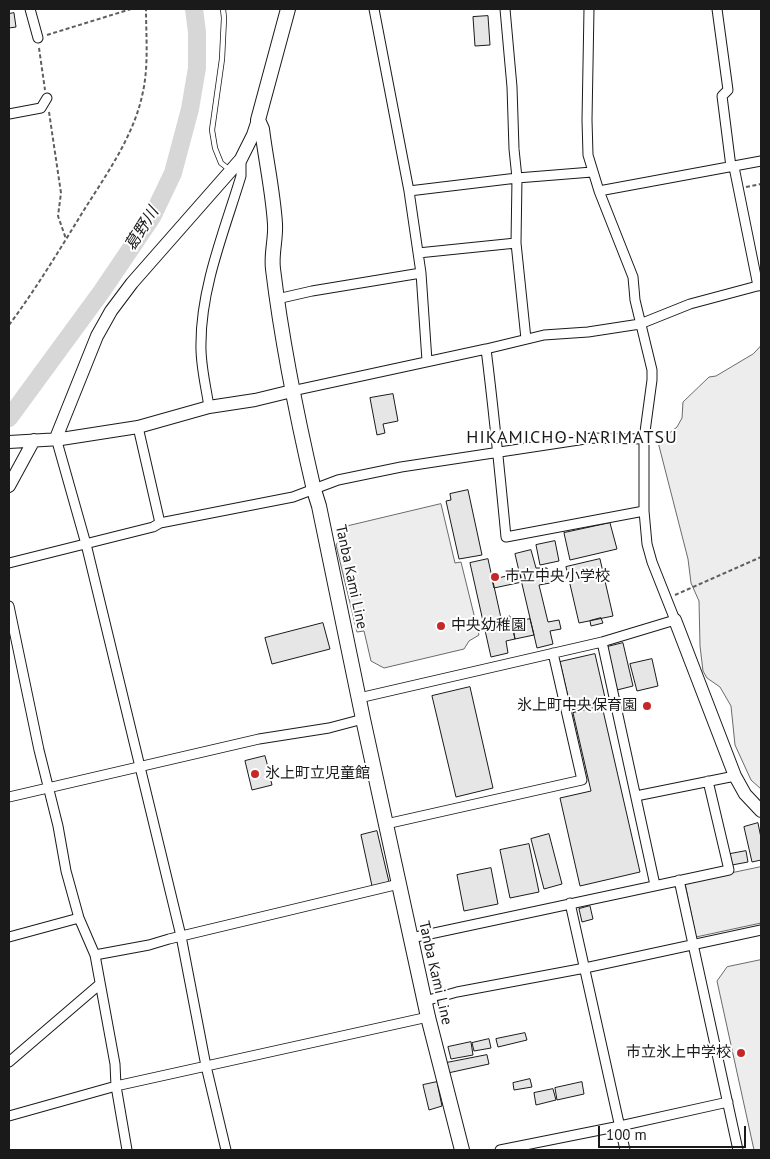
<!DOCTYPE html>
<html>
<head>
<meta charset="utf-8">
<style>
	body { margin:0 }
	#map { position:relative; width:770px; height:1159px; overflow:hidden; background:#fff; font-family:"PT Sans",sans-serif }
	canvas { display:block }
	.frame { position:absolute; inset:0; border:10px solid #1a1a1a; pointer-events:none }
	.scale { position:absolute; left:598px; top:1126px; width:148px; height:22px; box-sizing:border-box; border:2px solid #1a1a1a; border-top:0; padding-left:6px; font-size:15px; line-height:18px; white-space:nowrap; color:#1a1a1a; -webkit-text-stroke:4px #fff; paint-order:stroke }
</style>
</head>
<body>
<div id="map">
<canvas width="770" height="1159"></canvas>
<div class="frame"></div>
<div class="scale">100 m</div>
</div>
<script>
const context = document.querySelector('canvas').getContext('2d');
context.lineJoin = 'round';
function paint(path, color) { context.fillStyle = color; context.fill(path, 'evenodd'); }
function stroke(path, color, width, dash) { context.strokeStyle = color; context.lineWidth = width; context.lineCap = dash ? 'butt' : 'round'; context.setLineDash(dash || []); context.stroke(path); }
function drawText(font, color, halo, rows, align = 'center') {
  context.font = font + ' "PT Sans","Noto Sans JP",sans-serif'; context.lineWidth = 4; context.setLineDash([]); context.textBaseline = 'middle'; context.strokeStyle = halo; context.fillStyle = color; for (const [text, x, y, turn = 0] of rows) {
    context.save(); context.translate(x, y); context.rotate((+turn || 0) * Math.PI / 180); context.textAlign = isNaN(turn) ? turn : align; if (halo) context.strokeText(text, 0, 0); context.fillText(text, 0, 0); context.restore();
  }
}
const built = new Path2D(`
	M761,346V789L751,780L735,745L731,706L720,687L707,678L703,671L700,646L699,601L691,583L688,559L658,442L677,427L682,418L683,402L709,377L716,376L753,354Z
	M441,504L455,563L461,562L479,635L469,641L464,649L384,668L371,661L364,631L357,632L336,545L348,526Z
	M761,867V923L696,937L685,883Z
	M761,960V1150H754L717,981L727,967Z`);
paint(built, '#ededed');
stroke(built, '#6a6a6a', 1);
stroke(new Path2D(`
	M9,418L102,291L152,217L173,173L190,109L197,68V32L194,9`), '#d7d7d7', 18);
const building = new Path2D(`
	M14,13L16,27L9,28V14Z
	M488,16L490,45L475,46L473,17Z
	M393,394L398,421L383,424L385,433L377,435L370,398Z
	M468,490L482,555L459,559L446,501L451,500L450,494Z
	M610,523L617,549L570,560L564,533Z
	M555,541L559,561L540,565L536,545Z
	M531,550L536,568H547L550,583L539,585L548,622L559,620L561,629L550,631L553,644L537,648L515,554Z
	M488,559L501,618L510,616L515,639L506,641L508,653L491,657L470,563Z
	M600,559L613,616L579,623L566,567Z
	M520,573L522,582L494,588L492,580Z
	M601,618L603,623L591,626L590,621Z
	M530,619L534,635L515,639L512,623Z
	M323,623L330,649L272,664L265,638Z
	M623,643L633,686L617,690L607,647Z
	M595,654L606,702L571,710L560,662Z
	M652,659L658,686L637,691L630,664Z
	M470,687L493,788L456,797L432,696Z
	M602,706L640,872L580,886L560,798L591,791L573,713Z
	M265,756L268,767L271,766L272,773H269L272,785L252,790L245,761Z
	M758,823L761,838V860L752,862L744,827Z
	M377,831L389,882L372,886L361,835Z
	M549,834L562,884L544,889L531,839Z
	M529,844L539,892L510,898L500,850Z
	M746,851L748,862L732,865L730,854Z
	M491,868L498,904L464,911L457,875Z
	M590,906L593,919L582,922L579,909Z
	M525,1033L527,1040L498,1047L496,1039Z
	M489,1039L491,1048L474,1051L472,1043Z
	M471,1042L473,1055L451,1059L448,1047Z
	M487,1055L489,1064L448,1073L446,1063Z
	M530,1079L532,1087L514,1090L513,1083Z
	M437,1082L442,1106L429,1110L423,1085Z
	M582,1082L584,1094L557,1100L555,1088Z
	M553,1089L556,1100L536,1105L534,1093Z`);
paint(building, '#e6e6e6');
stroke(building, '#1a1a1a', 1);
const lane = new Path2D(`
	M223,9L224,18L222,59L212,130L215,148L221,163L230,170`);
const street = new Path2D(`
	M30,9L38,38
	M374,9L409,191L421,273L427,361
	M505,9L512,87L514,149L517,178L516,243L526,339
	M717,9L728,90L722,96L731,167
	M9,114L41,108L47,98
	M734,167L758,286
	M409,191L517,178L592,172
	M599,191L761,161
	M418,253L516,243
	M277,299L312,291L421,273
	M486,349C494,412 500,474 506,537L644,511
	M292,391L486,349L544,335L588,332L640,324L690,304L761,285
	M209,407C206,386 200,364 201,343C201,287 225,229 241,176V159
	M138,427L160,523
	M56,438L86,544L181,936L206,1066L226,1150
	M9,563L153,527L160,523L293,497L338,480L401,467L592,438L644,439
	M9,606L39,750L58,826L66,871L79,918L95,955L115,1064L116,1086L127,1150
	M602,642L655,885
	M359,698L602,642L675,620L652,562L647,544L644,511V439L652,380V370L635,300L633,277L599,191L588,155L587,120L589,9
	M636,796L735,776
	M9,797L259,739L329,728L363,719
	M386,824L582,780L553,653
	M679,880L738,1150
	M570,903L625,1150
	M9,937L79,918
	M411,938L729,870L708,781
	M95,955L149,945L169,939L399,884
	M425,1001L457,992L585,968L761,930
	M9,1062L100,984
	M9,1116L116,1086L428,1017
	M500,1150L620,1126L728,1102`);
const secondary = new Path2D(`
	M56,438L97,336L111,311L132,283L241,159L253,135L258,120
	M9,442L61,439L138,427L209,407L255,400L292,391
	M9,486L34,440
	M675,620L735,776L745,794L761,811`);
const primary = new Path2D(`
	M288,9L258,120L262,129C266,161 273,192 275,224C276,239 271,254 273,269C282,344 297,417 314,490L319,506L363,719L428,1017L462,1150`);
stroke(lane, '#1a1a1a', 6);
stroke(street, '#1a1a1a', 11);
stroke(secondary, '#1a1a1a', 14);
stroke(primary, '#1a1a1a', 16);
stroke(new Path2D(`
	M47,35L131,9
	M39,48L45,90
	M49,112L61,193L58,216L66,239
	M746,187L761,184
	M9,325C36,289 60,249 84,210C106,175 133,137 142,96C149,68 146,37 146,9
	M675,595L761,557`), '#5f5f5f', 2, [4, 2.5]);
stroke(lane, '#fff', 4.5);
stroke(street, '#fff', 9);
stroke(secondary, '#fff', 12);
stroke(primary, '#fff', 14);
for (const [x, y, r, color] of [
	[495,577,5,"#c62828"],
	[441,626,5,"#c62828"],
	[647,706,5,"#c62828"],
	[255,774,5,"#c62828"],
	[741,1053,5,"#c62828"]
]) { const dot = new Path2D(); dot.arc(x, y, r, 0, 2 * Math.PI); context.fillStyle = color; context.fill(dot); stroke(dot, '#fff', 2); }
drawText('15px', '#1a1a1a', '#fff', [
	["Tanba Kami Line",351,577,78],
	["Tanba Kami Line",435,973,77]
]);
drawText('15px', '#1a1a1a', '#fff', [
	["市立中央小学校",505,577],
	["中央幼稚園",451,626],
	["氷上町中央保育園",637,706,"right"],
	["氷上町立児童館",265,774],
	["市立氷上中学校",731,1053,"right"]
], 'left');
drawText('italic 16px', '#1a1a1a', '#fff', [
	["葛野川",142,229,-58]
]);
context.letterSpacing = '1px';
drawText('18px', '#1a1a1a', '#fff', [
	["HIKAMICHO-NARIMATSU",572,438]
]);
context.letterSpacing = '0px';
</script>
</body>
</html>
